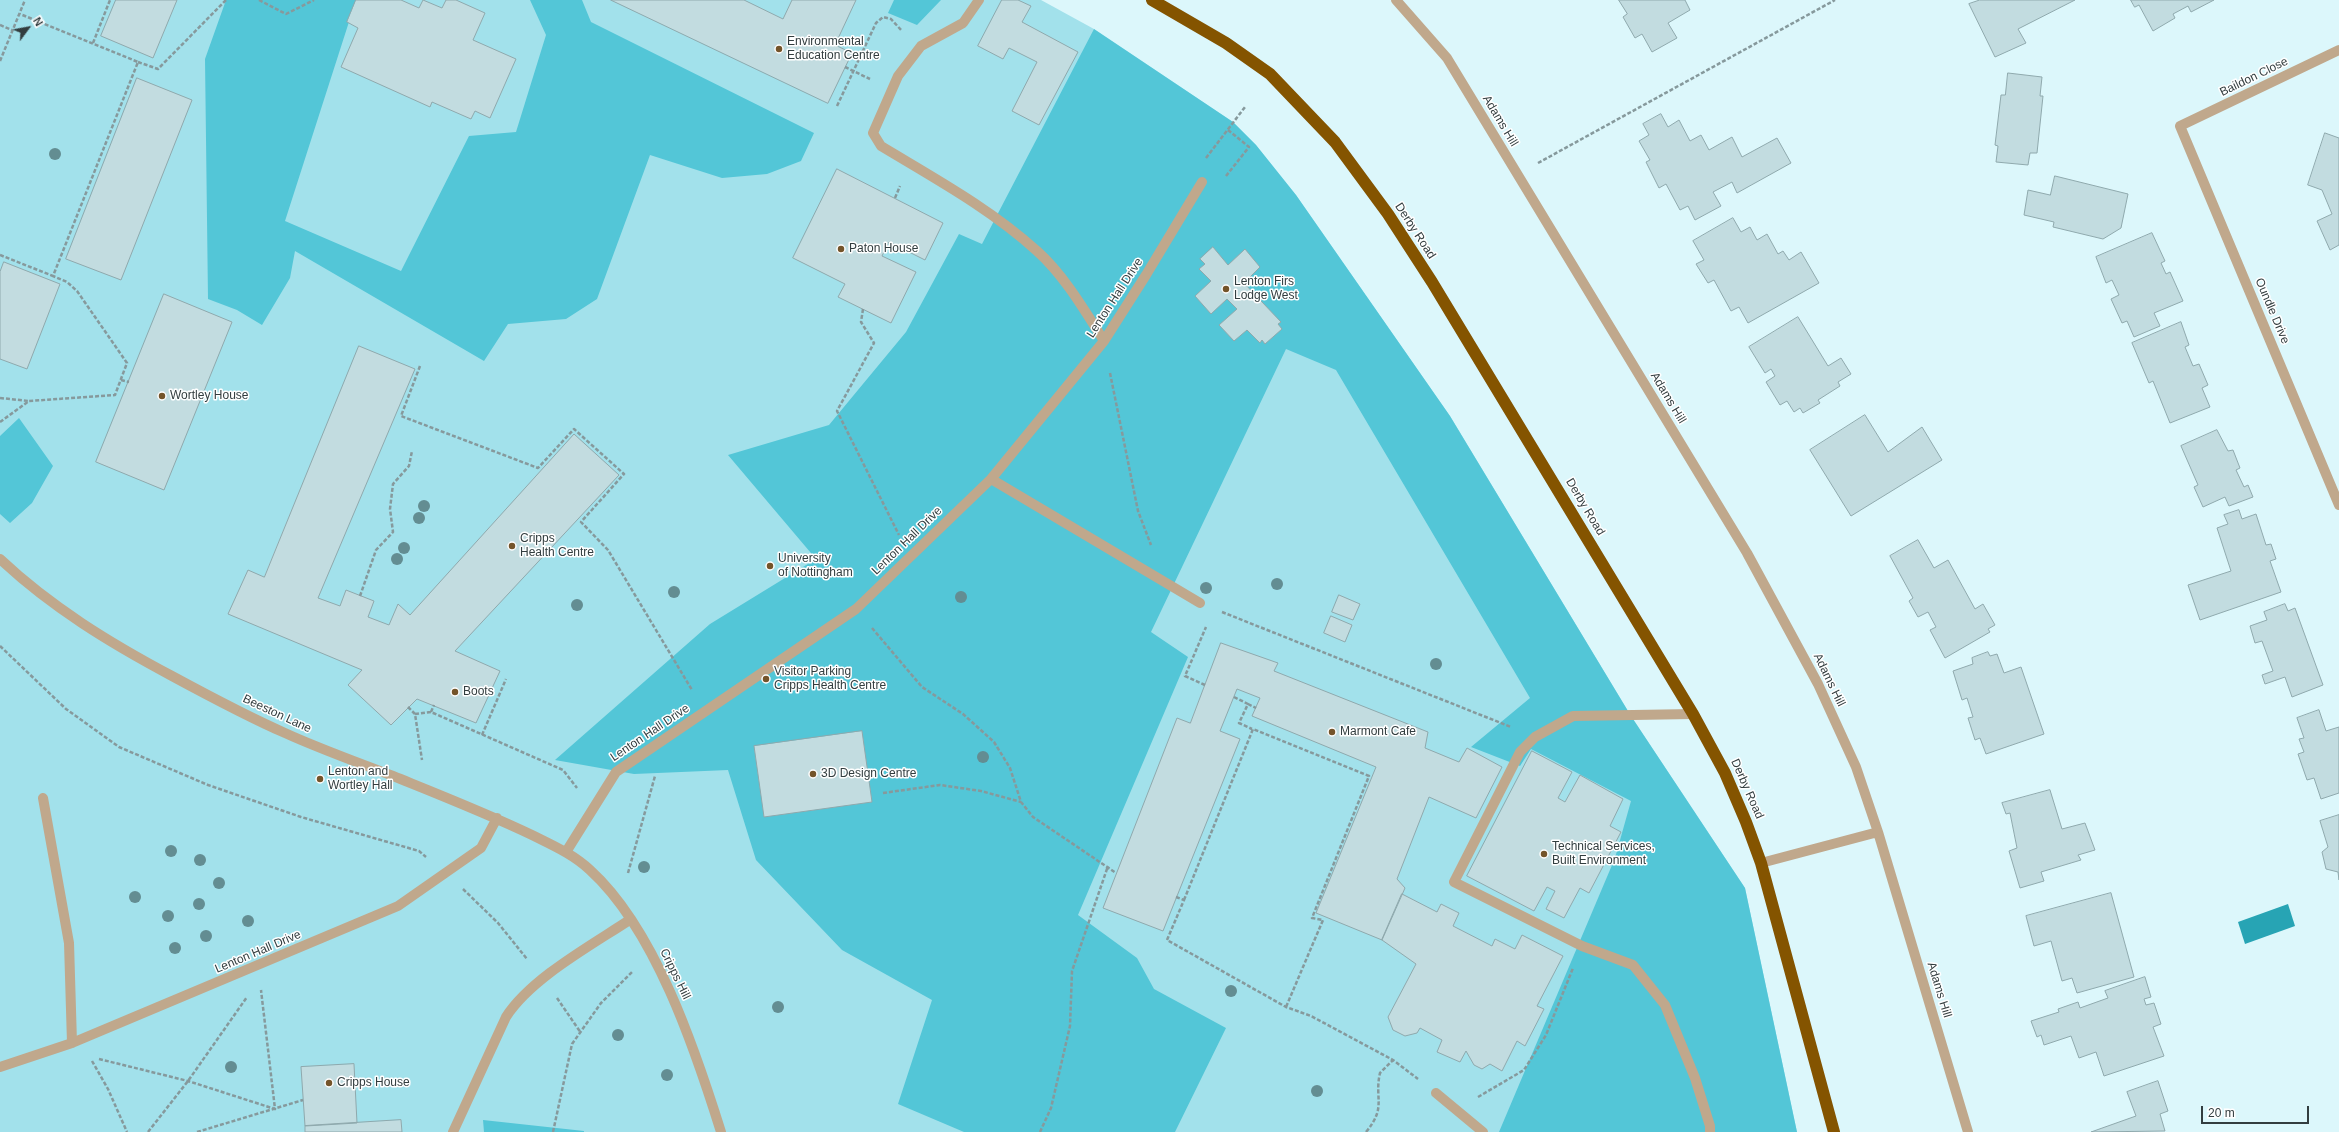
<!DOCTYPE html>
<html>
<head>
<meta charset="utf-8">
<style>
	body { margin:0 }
	#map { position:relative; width:2339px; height:1132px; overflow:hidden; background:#dcf7fb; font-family:Arial,sans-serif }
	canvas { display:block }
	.north { position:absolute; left:8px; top:8px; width:40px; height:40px; -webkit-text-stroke:3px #fff; paint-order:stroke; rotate:58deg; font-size:11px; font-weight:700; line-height:16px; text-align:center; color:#323d3f }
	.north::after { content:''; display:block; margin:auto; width:14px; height:18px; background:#323d3f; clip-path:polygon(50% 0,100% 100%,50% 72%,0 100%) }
	.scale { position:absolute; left:2201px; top:1106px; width:108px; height:18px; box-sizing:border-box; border:2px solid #323d3f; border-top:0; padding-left:5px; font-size:12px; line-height:14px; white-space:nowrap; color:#323d3f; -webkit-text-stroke:3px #fff; paint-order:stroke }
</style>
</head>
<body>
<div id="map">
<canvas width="2339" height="1132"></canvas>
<div class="north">N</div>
<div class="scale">20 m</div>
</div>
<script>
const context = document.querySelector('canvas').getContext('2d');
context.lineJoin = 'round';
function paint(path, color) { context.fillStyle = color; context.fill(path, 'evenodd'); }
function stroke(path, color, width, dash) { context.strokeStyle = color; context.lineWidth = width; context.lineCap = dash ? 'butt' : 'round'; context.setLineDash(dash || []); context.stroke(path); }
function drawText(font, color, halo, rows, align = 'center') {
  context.font = font + ' Arial,sans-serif'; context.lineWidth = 3; context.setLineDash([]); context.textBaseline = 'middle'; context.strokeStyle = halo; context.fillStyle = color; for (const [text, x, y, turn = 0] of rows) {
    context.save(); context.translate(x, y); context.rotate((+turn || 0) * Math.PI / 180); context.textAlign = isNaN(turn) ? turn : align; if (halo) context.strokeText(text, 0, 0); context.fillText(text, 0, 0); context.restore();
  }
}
paint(new Path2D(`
	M0,0H1041L1094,29L1233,122L1256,145L1296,195L1450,416L1631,716L1745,888L1797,1132H0Z`), '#a2e1eb');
paint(new Path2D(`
	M226,0H356L285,221L401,271L469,136L516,132L546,35L530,0H582L591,22L814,133L801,161L767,174L722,178L650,155L597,299L566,319L508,324L484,361L295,251L290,278L262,325L237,310L208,299L205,59Z
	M894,0H941L917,25L888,13Z
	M1094,29L1233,122L1256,145L1296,195L1450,416L1631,716L1745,888L1797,1132H1499L1615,858L1631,801L1531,749L1520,766L1471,747L1530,698L1336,370L1286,349L1151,632L1188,657L1078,915L1137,958L1154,989L1226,1028L1175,1132H964L898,1104L932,1000L842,950L756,860L728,770L634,774L555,760L710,624L816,559L728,455L829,425L906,332L959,234L982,244Z
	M19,418L53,466L32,503L10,523L0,514V436Z
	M483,1120L584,1131V1132H484Z`), '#53c6d7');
paint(new Path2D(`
	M2288,904L2295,926L2245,944L2238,922Z`), '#27a4b4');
const building = new Path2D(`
	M116,0H177L153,58L101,36Z
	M356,0H401L419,8L423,0L442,8L446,0H456L485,13L473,40L516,59L490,118L475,111L471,119L432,102L430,107L341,67L358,28L347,22Z
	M611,0H744L783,19L792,0H856L835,45L852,53L828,103Z
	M1002,0H1018L1031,6L1022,22L1078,52L1039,125L1012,111L1037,62L1009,48L1003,59L978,46Z
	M1619,0H1685L1690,10L1668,23L1677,38L1652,52L1642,34L1635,38L1623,17L1627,14Z
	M1980,0H2075L2018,29L2026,43L1995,57L1969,4Z
	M2131,0H2214L2191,12L2188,6L2173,14L2175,18L2153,31L2139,5L2135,7Z
	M2008,73L2042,77L2040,96H2043L2037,153H2030L2028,165L1996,162L1998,146L1995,145L2001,95H2005Z
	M137,78L192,100L121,280L66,259Z
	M1661,114L1668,127L1679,120L1690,141L1701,135L1709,150L1732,137L1742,157L1777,138L1791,163L1737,193L1732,182L1713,192L1721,206L1695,220L1688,206L1680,210L1666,184L1659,188L1646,162L1650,160L1639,141L1649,135L1643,124Z
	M2325,133L2339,138V245L2330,250L2317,221L2332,214L2322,190L2308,185Z
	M837,169L943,223L925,260L889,242L882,256L916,272L891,323L838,297L845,284L793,258Z
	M2055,176L2128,194L2121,228L2103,239L2053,227L2054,222L2024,215L2028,190L2050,195Z
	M1733,218L1741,232L1750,227L1757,240L1767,234L1778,254L1783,251L1789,260L1801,252L1819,283L1748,323L1739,307L1731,311L1714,280L1708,283L1696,264L1704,260L1693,241Z
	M2152,233L2165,261L2161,263L2166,274L2170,272L2183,301L2154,313L2160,326L2134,337L2127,321L2122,323L2111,299L2119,295L2112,280L2106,283L2096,257Z
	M1213,247L1228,265L1245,249L1260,267L1244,283L1281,322L1278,324L1282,329L1265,344L1262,340L1260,343L1247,330L1234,341L1219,325L1237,309L1227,299L1211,314L1195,296L1211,281L1199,269L1205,264L1200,259Z
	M4,262L60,284L27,369L0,359V272Z
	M164,294L232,322L164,490L96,462Z
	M1798,317L1828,366L1841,358L1851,374L1838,382L1840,386L1818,400L1820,403L1803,413L1800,408L1794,412L1787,401L1780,405L1766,382L1775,376L1771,369L1765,373L1749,347Z
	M2181,322L2189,345L2185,347L2193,366L2199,364L2208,385L2202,388L2210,407L2170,423L2153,381L2149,383L2132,343Z
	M359,346L415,369L318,598L340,606L346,590L374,601L368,617L389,625L398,604L410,615L574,434L619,475L455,651L500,671L476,723L417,699L391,725L348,685L362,670L228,614L248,570L264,577Z
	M1865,415L1888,452L1922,427L1942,460L1851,516L1810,450Z
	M2217,430L2228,451L2233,450L2240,468L2236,470L2244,487L2248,485L2253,497L2229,506L2225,497L2203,507L2194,487L2198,485L2181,446Z
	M2239,510L2242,519L2256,514L2266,545L2271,544L2276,559L2270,561L2281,592L2200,620L2188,585L2231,571L2217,528L2228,524L2224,515Z
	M1918,540L1934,568L1948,560L1975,609L1983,604L1995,625L1988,629L1990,632L1945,658L1930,630L1936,627L1928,612L1918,617L1909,601L1913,598L1890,556Z
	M1339,595L1360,604L1353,620L1332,612Z
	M2285,604L2288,611L2295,608L2323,685L2292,697L2285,677L2265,684L2262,675L2273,671L2262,641L2255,643L2250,626L2267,620L2264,612Z
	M1331,616L1352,625L1345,642L1324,633Z
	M1221,643L1278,663L1274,671L1428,732L1425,748L1459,762L1467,748L1502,767L1476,818L1429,797L1397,879L1405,888L1382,940L1316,913L1376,767L1252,716L1260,698L1237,689L1220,731L1240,739L1163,931L1103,908L1177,718L1190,723Z
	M1988,652L1990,656L1997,654L2004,673L2021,667L2044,734L1986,754L1980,738L1975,740L1968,718L1973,717L1967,698L1962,700L1953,671L1973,664L1972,658Z
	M2319,710L2326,731L2339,727V793L2321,799L2314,778L2307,780L2298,754L2304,752L2299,739L2304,738L2297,718Z
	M862,731L872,802L764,817L754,746Z
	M1532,751L1572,772L1558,798L1565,802L1580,775L1623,799L1610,826L1621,832L1589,893L1580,888L1564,918L1546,909L1555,891L1547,887L1534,911L1467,876Z
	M2050,790L2062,829L2085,823L2095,850L2078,855L2081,860L2041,872L2044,881L2020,888L2009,851L2017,848L2010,813L2006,814L2002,803Z
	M2339,815V880L2338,872L2326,869L2322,852L2328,847L2320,821Z
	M2111,893L2134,977L2077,993L2072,978L2062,981L2051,941L2034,946L2026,916Z
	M1402,894L1437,912L1441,904L1459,913L1453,926L1492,946L1495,939L1515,949L1522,935L1563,956L1537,1006L1544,1009L1525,1046L1517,1041L1502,1071L1490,1064L1482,1069L1474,1065L1466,1051L1460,1062L1437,1052L1442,1040L1420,1028L1417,1033L1405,1036L1393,1030L1388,1017L1416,964L1382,940Z
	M2145,977L2151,997L2144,999L2146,1005L2154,1003L2161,1024L2153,1027L2164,1056L2104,1076L2096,1052L2079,1058L2071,1036L2044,1045L2041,1035L2037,1037L2031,1021L2059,1012L2058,1009L2078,1002L2080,1008L2108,998L2105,991Z
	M354,1064L357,1123L305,1126L301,1067Z
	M2158,1081L2168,1111L2160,1114L2165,1131L2091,1132L2136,1116L2127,1092Z
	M401,1120L402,1132H305V1126Z`);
paint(building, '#c2dce0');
stroke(building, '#8fa9ad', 1);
stroke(new Path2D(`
	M259,0L286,14L314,0
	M0,25L12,30
	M93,43L110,0
	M0,61L25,0
	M138,62L158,69L226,0
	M845,67L870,79
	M837,106L876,23L883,17L891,19L902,31
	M1206,158L1245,107
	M1538,163L1835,0
	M1226,176L1249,147L1228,130
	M895,198L900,186
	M0,255L53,276L138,62L20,14
	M863,309L861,322L874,343L837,411L899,535
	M420,366L401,416L538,468L574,429L624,474L581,522L608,550L692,690
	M1110,373L1138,511L1151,545
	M121,380L129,382
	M0,398L29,401
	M0,422L29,401L115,395L127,363L77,291L67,282L53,276
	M360,596L376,550L393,532L390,509L393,484L409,466L412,451
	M1222,612L1511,727
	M872,628L922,687L963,714L994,742L1010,768L1021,802L1033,817L1116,873
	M0,646L66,709L119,747L208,785L301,817L419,851L426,857
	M1205,685L1185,676L1206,627
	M1234,697L1248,704L1239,723L1252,729
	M1248,704L1256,708
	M408,707L415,714L422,760
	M431,712L434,705
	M415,714L431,712L563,770L577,788
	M482,735L506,679
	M883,793L940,785L981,791L1021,802
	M628,873L655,776
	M463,889L498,923L527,959
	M1176,897L1184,900L1167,940L1286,1007L1311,1016L1393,1060L1418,1079
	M1184,900L1253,729L1369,776L1312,918L1323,920L1286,1007
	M557,998L581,1033
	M99,1059L188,1081L275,1109L261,990
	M92,1061L108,1089L127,1132
	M1478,1097L1524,1070L1546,1035L1573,968
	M148,1132L188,1081L247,997
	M197,1132L303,1100
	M553,1132L572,1044L601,1003L632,972
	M1040,1132L1051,1108L1070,1026L1072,971L1108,866
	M1366,1132C1387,1107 1374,1099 1380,1073L1393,1060`), '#86999c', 2.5, [4, 2]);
stroke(new Path2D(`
	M979,0L963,23L921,46L898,76L873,133L881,146C934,178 991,209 1037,251C1064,275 1085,311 1104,341
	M1396,0L1447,58L1747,553L1818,684L1856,767L1878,832L1968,1132
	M2339,50L2180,126L2339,505
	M991,479L1200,603
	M0,559C51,607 110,643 172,676C209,696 246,716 285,733C320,749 357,762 393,776C440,795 486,813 532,835C552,845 573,854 590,870C655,929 695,1049 721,1132
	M1693,714L1573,716L1535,737L1520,752L1454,882L1582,946L1633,965L1665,1005L1695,1078L1710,1126V1132
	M43,798L69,943L72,1043
	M566,852L616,772L856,609L991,479L1104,341L1146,275L1202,182
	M1761,863L1878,832
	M0,1067L72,1043L398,906L481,848L497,818
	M1436,1093L1483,1132
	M453,1132L506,1017C531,978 592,945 631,919`), '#c0a88c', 10);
stroke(new Path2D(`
	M1152,0L1226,43L1270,74L1335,142L1388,214L1432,282L1693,714L1725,773L1746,822L1761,863L1834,1132`), '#845400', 12);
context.fillStyle = '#638d92';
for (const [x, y] of [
	[55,154],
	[424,506],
	[419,518],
	[404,548],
	[397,559],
	[1277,584],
	[1206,588],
	[674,592],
	[961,597],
	[577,605],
	[1436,664],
	[983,757],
	[171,851],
	[200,860],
	[644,867],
	[219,883],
	[135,897],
	[199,904],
	[168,916],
	[248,921],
	[206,936],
	[175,948],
	[1231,991],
	[778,1007],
	[618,1035],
	[231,1067],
	[667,1075],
	[1317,1091]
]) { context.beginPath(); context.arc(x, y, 6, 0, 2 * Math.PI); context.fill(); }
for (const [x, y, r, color] of [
	[779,49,4,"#74542a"],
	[841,249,4,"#74542a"],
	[1226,289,4,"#74542a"],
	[162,396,4,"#74542a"],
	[512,546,4,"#74542a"],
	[770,566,4,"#74542a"],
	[766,679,4,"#74542a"],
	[455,692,4,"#74542a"],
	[1332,732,4,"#74542a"],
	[813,774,4,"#74542a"],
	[320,779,4,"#74542a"],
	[1544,854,4,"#74542a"],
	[329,1083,4,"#74542a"]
]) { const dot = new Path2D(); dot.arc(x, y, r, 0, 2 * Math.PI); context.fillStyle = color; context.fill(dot); stroke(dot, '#fff', 1.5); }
drawText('12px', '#323d3f', '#fff', [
	["Environmental",787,42],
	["Education Centre",787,56],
	["Paton House",849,249],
	["Lenton Firs",1234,282],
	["Lodge West",1234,296],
	["Wortley House",170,396],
	["Cripps",520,539],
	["Health Centre",520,553],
	["University",778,559],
	["of Nottingham",778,573],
	["Visitor Parking",774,672],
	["Cripps Health Centre",774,686],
	["Boots",463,692],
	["Marmont Cafe",1340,732],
	["Lenton and",328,772],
	["Wortley Hall",328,786],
	["3D Design Centre",821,774],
	["Technical Services,",1552,847],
	["Built Environment",1552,861],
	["Cripps House",337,1083]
], 'left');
drawText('12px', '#323d3f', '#fff', [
	["Baildon Close",2254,77,-26],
	["Adams Hill",1500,121,59],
	["Derby Road",1415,231,57],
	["Lenton Hall Drive",1115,298,-57],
	["Oundle Drive",2272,311,67],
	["Adams Hill",1668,398,59],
	["Derby Road",1585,507,59],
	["Lenton Hall Drive",907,541,-44],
	["Adams Hill",1829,680,64],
	["Beeston Lane",277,714,25],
	["Lenton Hall Drive",650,733,-34],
	["Derby Road",1747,789,66],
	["Lenton Hall Drive",258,952,-23],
	["Cripps Hill",675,974,64],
	["Adams Hill",1939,990,73]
]);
</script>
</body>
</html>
